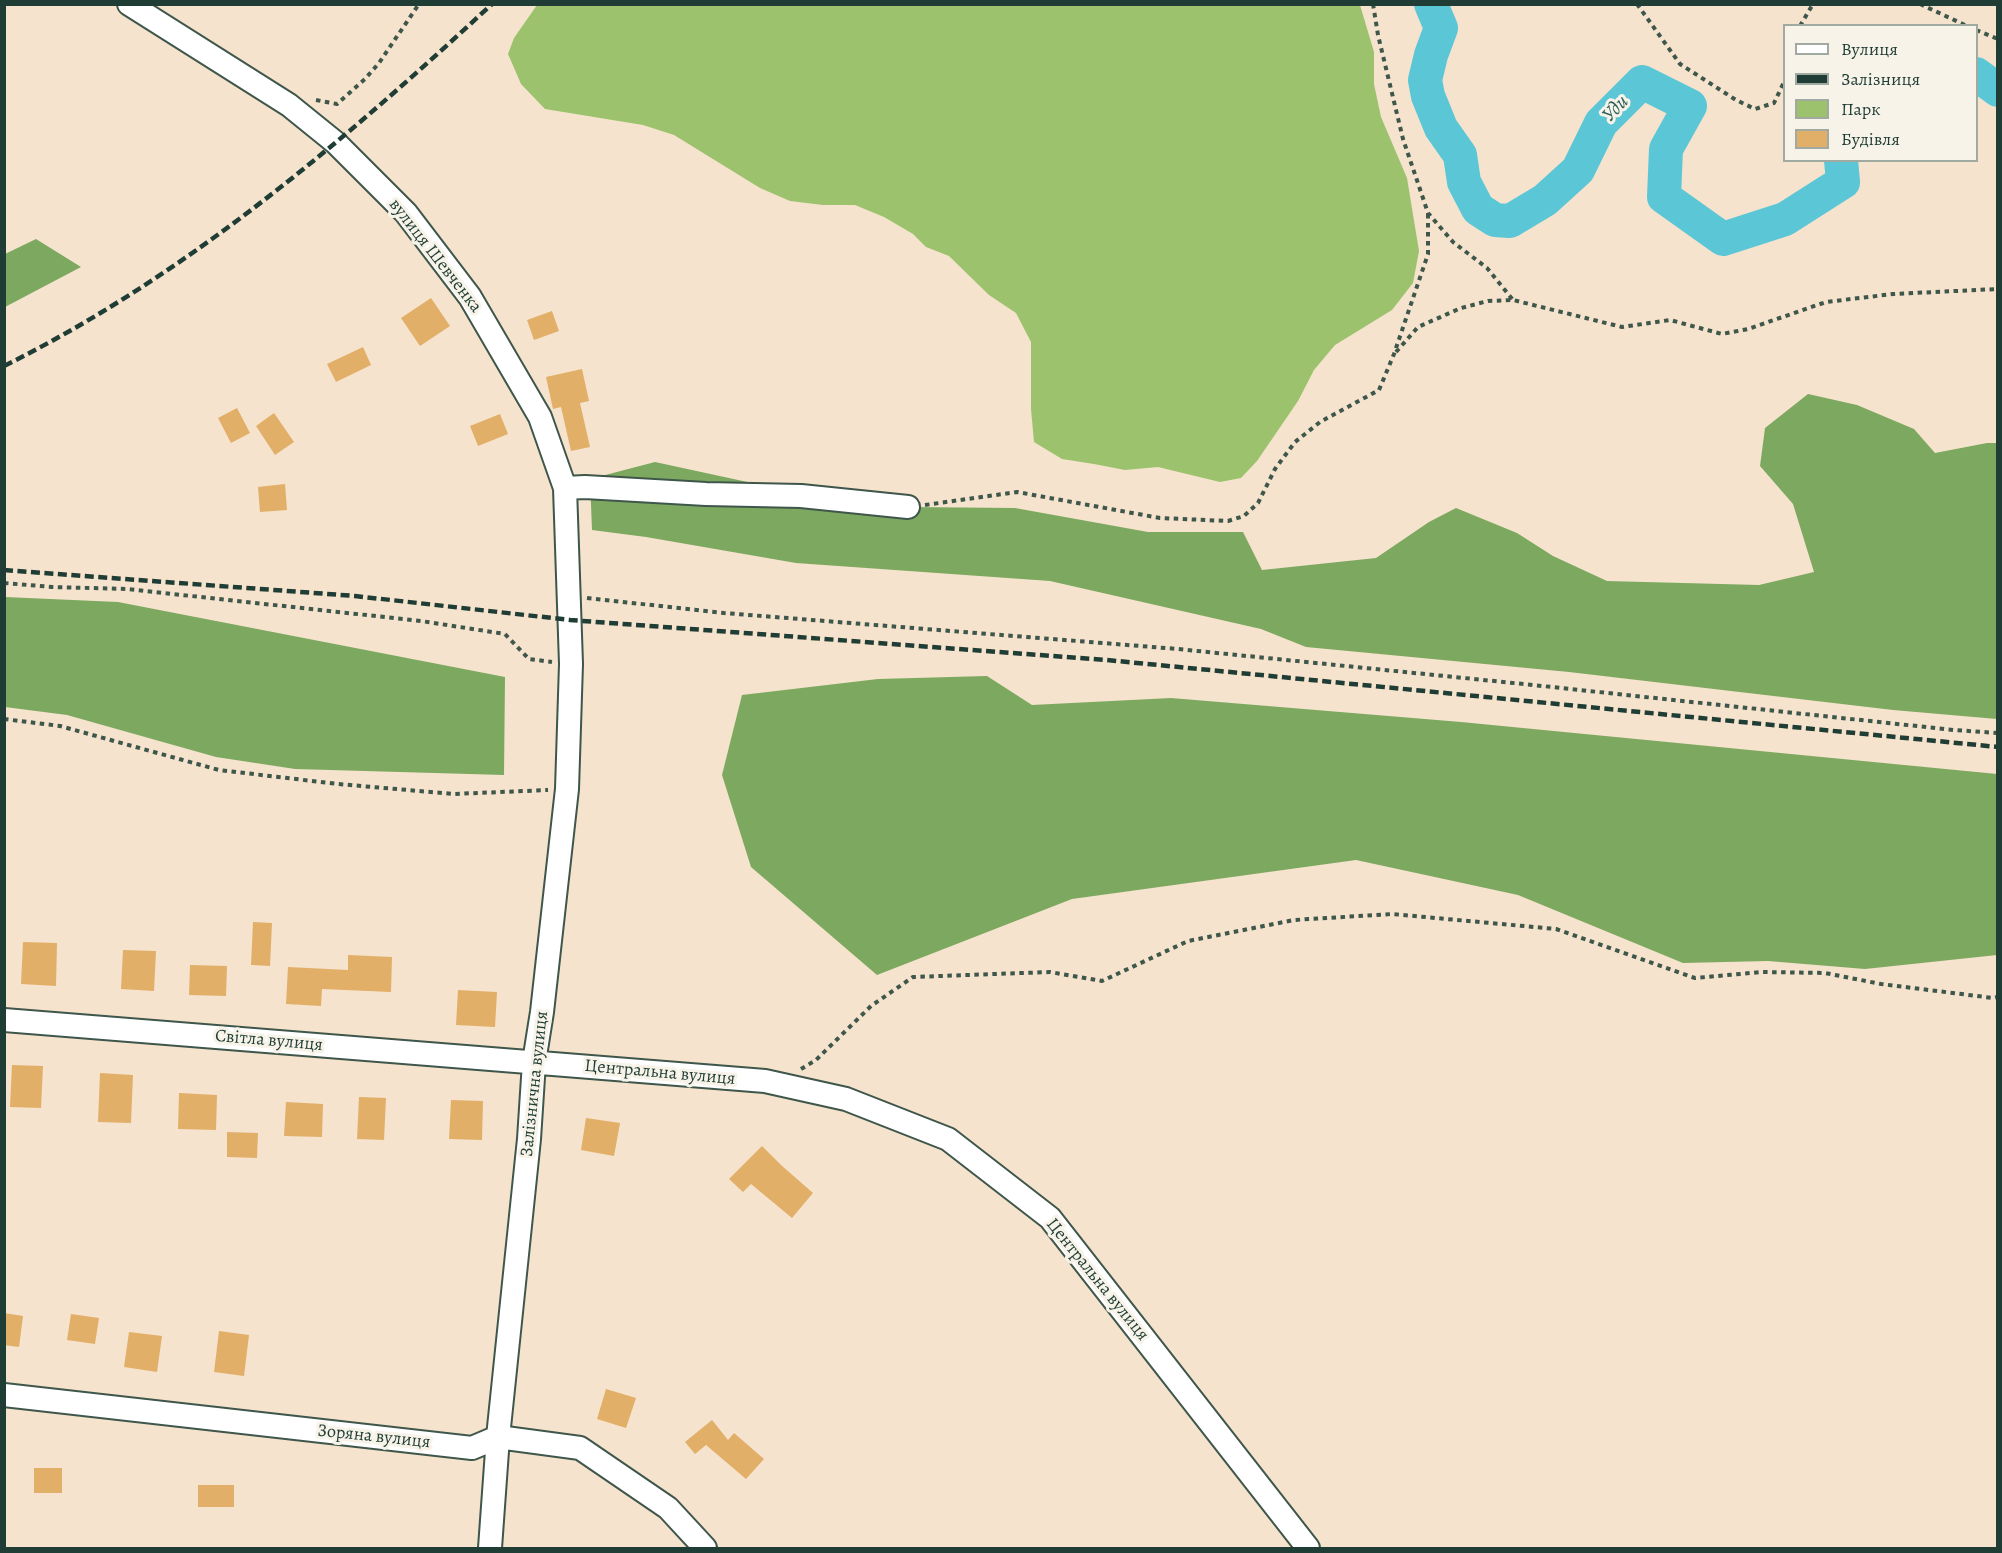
<!DOCTYPE html>
<html>
<head>
<meta charset="utf-8">
<style>
	body { margin:0 }
	#map { position:relative; width:2002px; height:1553px; overflow:hidden; background:#f5e3cd; font-family:Alegreya,serif }
	canvas { display:block }
	.frame { position:absolute; inset:0; border:6px solid #1f3d34; pointer-events:none }
	.legend { position:absolute; left:1783px; top:24px; width:195px; height:138px; box-sizing:border-box; background:#f7f3e8; border:2px solid #a1aaa0; margin:0; padding:8px 10px; list-style:none; font-size:18px; color:#1f3d34 }
	.legend li { display:flex; align-items:center; gap:12px; height:30px }
	.legend b { width:30px; border:2px solid #a1aaa0 }
</style>
</head>
<body>
<div id="map">
<canvas width="2002" height="1553"></canvas>
<div class="frame"></div>
<ul class="legend">
<li><b style="height:8px;background:#fff"></b>Вулиця</li>
<li><b style="height:8px;background:#1f3d34"></b>Залізниця</li>
<li><b style="height:16px;background:#9cc26d"></b>Парк</li>
<li><b style="height:16px;background:#e2af68"></b>Будівля</li>
</ul>
</div>
<script>
const context = document.querySelector('canvas').getContext('2d');
context.lineJoin = 'round';
function paint(path, color) { context.fillStyle = color; context.fill(path, 'evenodd'); }
function stroke(path, color, width, dash) { context.strokeStyle = color; context.lineWidth = width; context.lineCap = dash ? 'butt' : 'round'; context.setLineDash(dash || []); context.stroke(path); }
function drawText(font, color, halo, rows, align = 'center') {
  context.font = font + ' Alegreya,serif'; context.lineWidth = 6; context.setLineDash([]); context.textBaseline = 'middle'; context.strokeStyle = halo; context.fillStyle = color; for (const [text, x, y, turn = 0] of rows) {
    context.save(); context.translate(x, y); context.rotate((+turn || 0) * Math.PI / 180); context.textAlign = isNaN(turn) ? turn : align; if (halo) context.strokeText(text, 0, 0); context.fillText(text, 0, 0); context.restore();
  }
}
paint(new Path2D(`
	M537,5H1360L1374,52V84L1381,117L1407,178L1419,251L1413,283L1392,310L1335,345L1314,370L1298,401L1257,461L1241,478L1220,482L1158,467L1125,470L1094,464L1062,459L1034,442L1031,409V342L1016,313L989,295L949,256L926,247L913,234L884,217L855,205H823L790,201L760,188L674,135L643,125L545,109L521,84L508,54L514,38Z`), '#9cc26d');
paint(new Path2D(`
	M36,239L81,267L5,307V254Z
	M1808,394L1857,405L1914,429L1935,453L1987,443H1997V719L1893,710L1569,672L1306,647L1261,629L1050,581L796,563L646,537L592,530L590,479L655,462L752,483L893,501L908,507L1015,508L1148,532H1243L1262,570L1376,558L1429,522L1456,508L1517,533L1553,556L1607,581L1759,585L1814,572L1793,504L1760,466L1765,428Z
	M5,597L118,602L505,677L504,775L295,769L216,757L67,715L5,707Z
	M987,676L1032,705L1171,698L1461,722L1997,774V955L1865,969L1768,961L1683,963L1518,895L1356,860L1072,899L877,975L751,867L722,775L742,695L878,679Z`), '#7da860');
stroke(new Path2D(`
	M1431,4L1441,28L1431,55L1425,80L1428,96L1441,128L1460,155L1464,182L1478,209L1495,220L1510,221L1545,200L1578,170L1601,123L1642,82L1690,106L1666,149L1664,197L1723,239L1785,219L1843,182L1841,160
	M1976,74L1998,90`), '#5bc6d6', 34);
paint(new Path2D(`
	M431,298L450,326L420,346L401,318Z
	M552,311L559,331L534,340L527,320Z
	M363,347L371,365L336,382L327,364Z
	M582,369L589,401L580,403L590,447L571,451L561,407L553,409L546,377Z
	M237,408L250,433L231,443L218,418Z
	M274,413L294,442L275,455L256,426Z
	M500,414L508,434L478,446L470,426Z
	M285,484L287,510L260,512L258,487Z
	M253,922L272,923L270,966L251,965Z
	M23,942L57,943L56,986L21,984Z
	M123,950L156,951L154,991L121,989Z
	M348,955L392,957L391,992L322,989L321,1006L286,1004L288,967L348,970Z
	M190,965L227,966L226,996L189,995Z
	M458,990L497,992L495,1027L456,1025Z
	M12,1065L43,1066L41,1108L10,1107Z
	M100,1073L133,1075L131,1123L98,1122Z
	M179,1093L217,1095L216,1130L178,1129Z
	M359,1097L386,1098L384,1140L357,1139Z
	M451,1100L483,1101L482,1140L449,1139Z
	M286,1102L323,1104L322,1137L284,1136Z
	M586,1118L620,1123L614,1156L581,1150Z
	M227,1132L258,1133L257,1158L227,1157Z
	M762,1146L781,1165L813,1193L792,1218L751,1184L743,1192L729,1179Z
	M4,1313L23,1316L19,1347L4,1345Z
	M71,1314L99,1318L95,1344L67,1340Z
	M219,1331L249,1335L244,1376L214,1372Z
	M129,1332L162,1336L157,1372L124,1367Z
	M606,1389L636,1398L626,1428L597,1419Z
	M712,1420L728,1440L734,1433L764,1459L746,1479L706,1445L695,1454L685,1442Z
	M34,1468H62V1493H34Z
	M198,1485H234V1507H198Z`), '#e2af68');
const minor = new Path2D(`
	M129,4L289,105L336,143L406,213L470,297L540,417L565,488L571,664L567,789L542,1012L534,1062L529,1139L498,1437L490,1548
	M565,488L585,487L706,494L801,496L908,507
	M4,1020L765,1081L846,1099L948,1139L1050,1218L1308,1548
	M4,1395L472,1448L498,1437L580,1448L668,1508L705,1548`);
stroke(minor, '#3f564b', 26);
stroke(new Path2D(`
	M1373,4L1378,35L1403,139L1428,213L1453,242L1487,268L1513,300
	M1637,4L1680,64L1736,100L1755,109L1774,103L1784,82
	M1920,4L1967,26
	M1800,26L1813,4
	M1976,30L1998,39
	M316,100L337,104L365,79L379,63L419,4
	M1396,352L1418,327L1461,308L1488,301L1513,300L1622,327L1670,320L1722,334L1748,329L1826,302L1893,294L1998,289
	M925,505L1017,492L1160,518L1228,521L1244,516L1258,503L1275,469L1295,442L1320,422L1379,390L1394,354L1428,254V213
	M4,583L52,587L127,589L421,621L505,634L529,659L552,662
	M587,598L724,613L1178,649L1533,685L1954,730L1998,733
	M4,719L60,726L219,770L338,784L454,794L548,790
	M801,1069L816,1060L871,1006L913,977L1050,972L1102,981L1188,941L1294,920L1392,914L1556,929L1695,978L1762,972L1825,973L1881,984L1993,998L1998,997`), '#3f564b', 4, [4.5, 4.5]);
stroke(minor, '#fff', 22);
stroke(new Path2D(`
	M4,366C187,275 343,142 492,4
	M4,570L355,596L570,620L1107,660L1998,747`), '#1f3d34', 4.5, [9, 4.5]);
drawText('18px', '#1f3d34', '#f7f3e8', [
	["вулиця Шевченка",435,256,52],
	["Світла вулиця",269,1041,5],
	["Центральна вулиця",660,1073,5],
	["Залізнична вулиця",535,1084,-84],
	["Центральна вулиця",1097,1280,51],
	["Зоряна вулиця",374,1437,6]
]);
drawText('italic 20px', '#2e5f5c', '#f7f3e8', [
	["Уди",1616,109,-46]
]);
</script>
</body>
</html>
